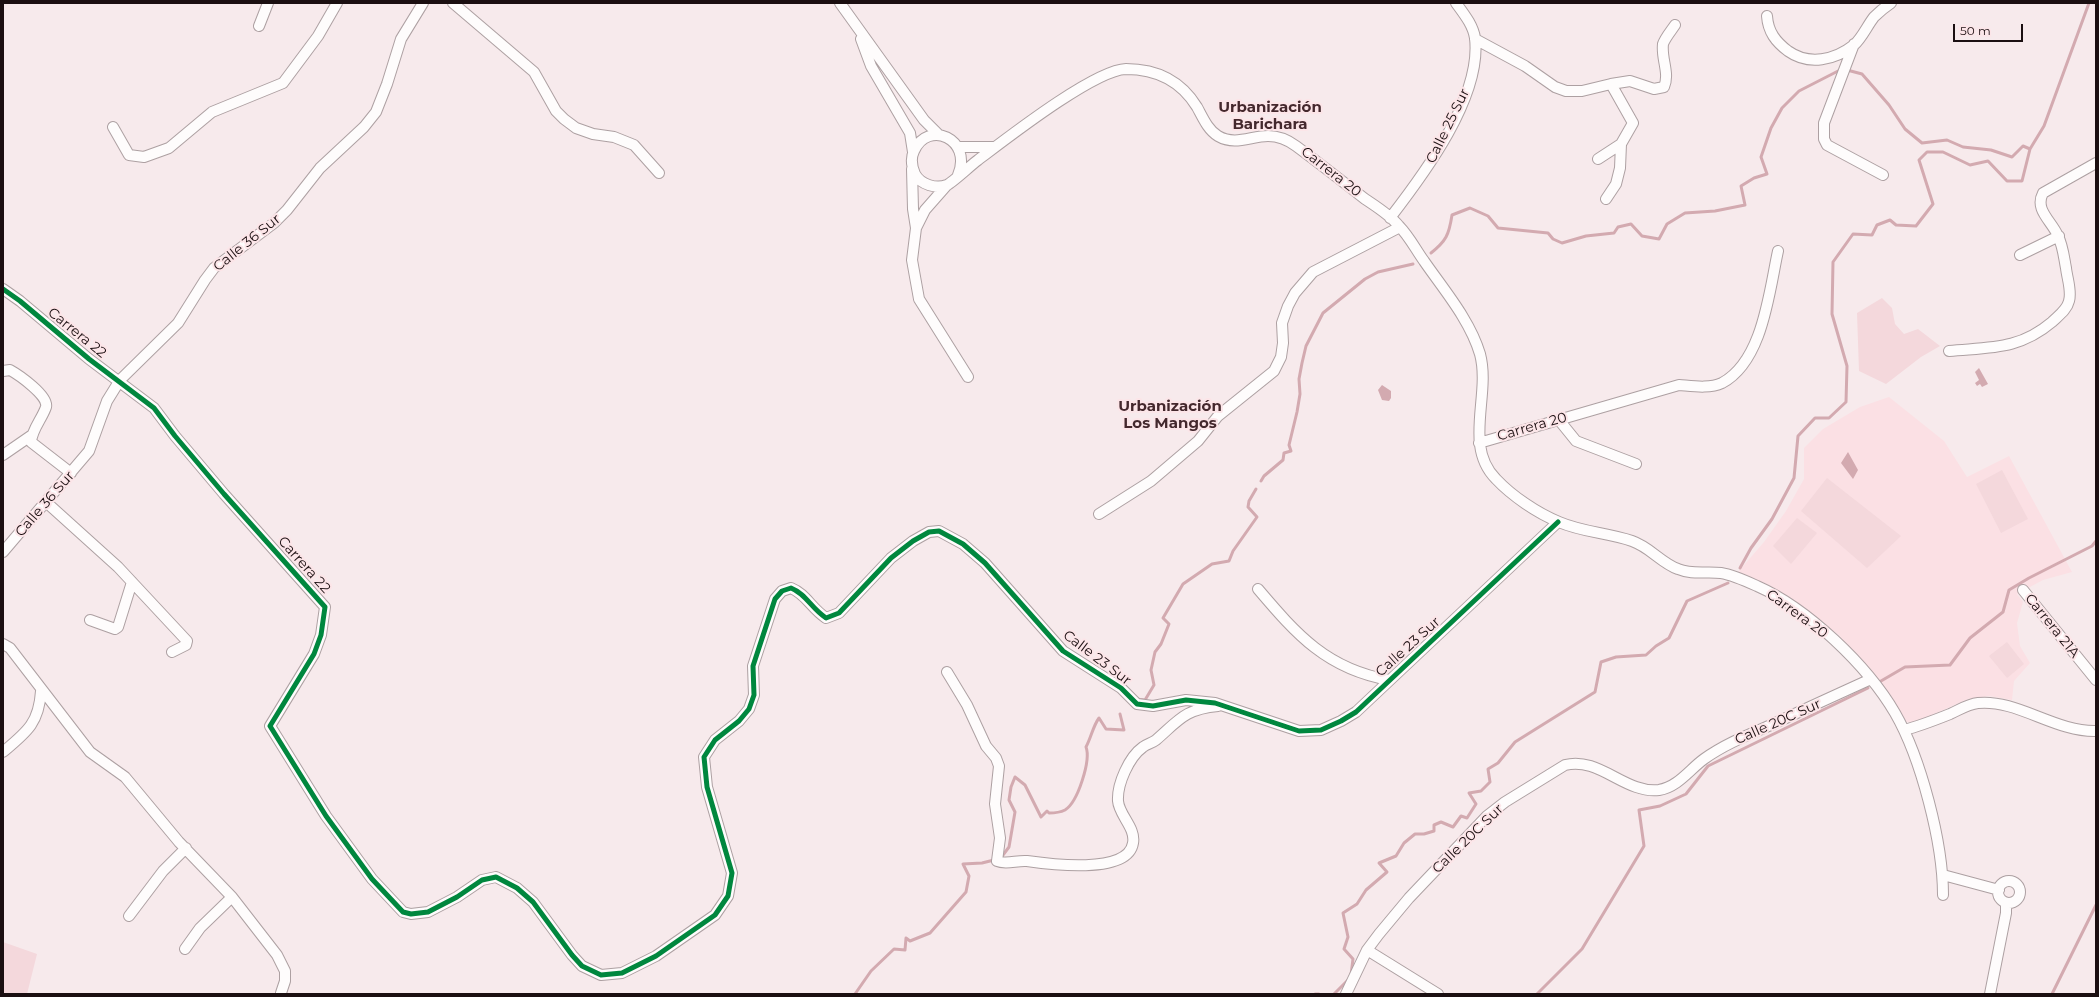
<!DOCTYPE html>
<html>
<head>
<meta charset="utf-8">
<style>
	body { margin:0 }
	#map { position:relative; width:2099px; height:997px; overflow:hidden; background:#f7eaec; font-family:Montserrat,sans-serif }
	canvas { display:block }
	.frame { position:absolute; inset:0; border:4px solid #1b0f11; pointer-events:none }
	.scale { position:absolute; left:1953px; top:24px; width:70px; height:18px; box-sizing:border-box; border:2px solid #1b0f11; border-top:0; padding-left:5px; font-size:12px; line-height:14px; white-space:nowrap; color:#1b0f11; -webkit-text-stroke:3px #fce5e8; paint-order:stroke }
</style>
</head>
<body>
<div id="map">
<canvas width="2099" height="997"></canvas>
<div class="frame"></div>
<div class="scale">50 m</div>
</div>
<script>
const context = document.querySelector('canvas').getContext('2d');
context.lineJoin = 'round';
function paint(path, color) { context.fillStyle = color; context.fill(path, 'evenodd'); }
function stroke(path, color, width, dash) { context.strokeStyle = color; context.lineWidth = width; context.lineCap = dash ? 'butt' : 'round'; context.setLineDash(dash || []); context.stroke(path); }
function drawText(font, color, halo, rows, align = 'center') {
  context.font = font + ' Montserrat,sans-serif'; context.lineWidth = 4; context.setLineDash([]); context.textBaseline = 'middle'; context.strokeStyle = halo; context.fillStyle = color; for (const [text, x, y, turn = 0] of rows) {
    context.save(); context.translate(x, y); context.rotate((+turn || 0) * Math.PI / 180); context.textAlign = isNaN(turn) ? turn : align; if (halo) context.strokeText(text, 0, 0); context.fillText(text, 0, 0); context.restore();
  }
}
paint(new Path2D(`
	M1889,397L1944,441L1967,477L2009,456L2072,572L2043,580L2017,594L2023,602L2017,623L2020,646L2030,663L2014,681L2012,700L1989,696L1968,699L1916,722H1907L1839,635L1764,584L1738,572L1764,542L1786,511L1804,479V448L1823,429L1860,407Z`), '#fbe0e4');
paint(new Path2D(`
	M1882,298L1892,308L1895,324L1904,334L1918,329L1940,346L1921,357L1886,384L1859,371L1857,313Z
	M2002,470L2028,519L2001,533L1976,484Z
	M1827,478L1901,536L1867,568L1801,511Z
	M1797,518L1817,533L1791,564L1773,546Z
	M2007,642L2024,664L2007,678L1989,656Z
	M3,942L37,954L27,994H3Z`), '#f4d8dc');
paint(new Path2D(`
	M1979,368L1988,384L1982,387L1980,384L1977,386L1975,383L1979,380L1975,372Z
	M1382,385L1391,391V398L1389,401L1382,400L1378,390Z
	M1848,452L1858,470L1853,479L1841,463Z`), '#d3aab0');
stroke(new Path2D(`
	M1847,70L1862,74L1889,105L1905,129L1922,143L1947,140L1963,147L1991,150L2012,157L2023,146L2030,149
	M1431,253C1446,241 1449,235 1452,215L1470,208L1488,216L1498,228L1548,233L1553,239L1562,243L1586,236L1614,233L1618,227L1631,224L1642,236L1659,239L1667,224L1685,213L1715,211L1745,205L1741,186L1754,178L1767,174L1761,157L1771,128L1782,108L1799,91L1842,69
	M1261,481L1264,476L1283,460L1284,453L1291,451L1289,445L1297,412L1300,394L1299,379L1302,363L1306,346L1323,313L1365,279L1378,272L1413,264
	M1740,568L1751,548L1772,519L1794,478L1798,436L1815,418H1829L1846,402L1847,366L1832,314L1833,262L1853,234L1872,235L1877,225L1890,220L1896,225L1916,226L1933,204L1919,160L1927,152H1943L1970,165L1988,161L2007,181H2022L2030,149L2044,126L2089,3
	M1881,681L1905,667L1950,665L1970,638L2003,612L2009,590L2029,578L2092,546L2096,541
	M1135,699L1145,700L1154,685L1151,670L1155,652L1161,644L1169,624L1163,618L1183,584L1212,564L1229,561L1233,551L1257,517L1248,507L1249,501L1256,489
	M1000,859L1009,847L1015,812L1009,800L1011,787L1015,777L1025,785L1041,817L1047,811L1049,813C1054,813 1061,812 1065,810C1078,802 1091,760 1086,747C1091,738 1093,726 1099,718L1106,729L1124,730L1120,714
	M1351,975L1353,959L1344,949L1348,937L1343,913L1357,904L1366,890L1387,872L1379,863L1396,856L1404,843L1415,834H1424L1434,831V825L1441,822L1453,827L1461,816L1467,818L1476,804L1469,793L1481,791L1490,782L1488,769L1498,763L1515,742L1595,692L1601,662L1616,657L1646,655L1656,646L1669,638L1687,601L1728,583
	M855,994L871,971L894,949L905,950L906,938L910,941L930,933L966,892L969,876L963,864L982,863L994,860
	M1315,994H1319
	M1334,994L1348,980
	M1537,994L1582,949L1644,846L1639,810L1660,806L1686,794L1708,766L1868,688
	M2052,994L2096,905`), '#d3aab0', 3);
const minor = new Path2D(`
	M453,3L534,72L556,111L564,119L576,128L593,134L614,137L634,145L659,173
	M840,3L924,120L939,135
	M1767,16C1768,32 1776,42 1788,51C1809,66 1835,60 1854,45C1862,38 1867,26 1874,17C1879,12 1885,7 1891,3
	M259,26L268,3
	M861,39L871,66L910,133L913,152
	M1475,39L1525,66L1555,87L1566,91H1582L1611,84L1633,123L1621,144L1620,168L1616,184L1606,199
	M1854,44L1824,123V139L1827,145L1883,175
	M1611,84L1630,81L1654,89L1664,87C1670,73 1661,59 1663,44C1665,38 1671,31 1675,25
	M113,127L129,155L144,157L169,148L212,112L283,83L318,36L337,3
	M959,147H995
	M1598,159L1621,144
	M912,169L913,209L916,228L912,260L919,299L968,377
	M958,175C973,139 928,119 914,151C910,159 912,167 915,174C921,185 936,189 947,185C953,182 971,165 978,160C1006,139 1094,70 1126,69C1156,69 1181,81 1197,107C1203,118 1208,130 1218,136C1235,146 1251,136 1268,136C1279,136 1288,140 1296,146C1319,163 1342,181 1365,199C1377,207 1390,215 1399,226C1409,236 1416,250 1424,261C1444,290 1470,320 1480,354C1491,395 1463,446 1496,479C1512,496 1537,513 1559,522C1582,532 1608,533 1632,541C1650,547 1661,563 1678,569C1692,575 1707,571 1721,573C1733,575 1746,581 1757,586C1807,608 1867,665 1895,713C1921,758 1943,843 1943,895
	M1390,218C1424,174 1482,97 1475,38C1473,25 1464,14 1456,3
	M916,228L925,210L947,185
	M2020,255L2059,236
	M3,289L20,301L89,359L154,408L175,436L224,494L325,607L321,635L314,654L270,726L326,816L372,879L403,912L411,914L428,912L457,897L482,880L496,877L517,888L533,902L572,955L582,966L601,975L622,973L656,956L715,915L728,896L732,873L707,787L704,757L715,740L739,721L749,709L754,695L753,666L775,599L782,591L791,588C806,594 811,608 826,618L839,613L891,558L913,541L929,532L939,531L963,544L985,563L1063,651L1121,688L1137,704L1153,706L1186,700L1215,703L1299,731L1321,730L1341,721L1356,712L1558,522
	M1949,351C1990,347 2019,350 2052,322C2058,316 2067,310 2069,301C2072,291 2067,278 2066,268C2064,258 2063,246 2058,236C2052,221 2034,210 2043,193L2096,163
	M3,371L10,370C19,375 49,396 46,407C42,419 32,429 31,442L71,473
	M1559,420L1576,441L1636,464
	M1479,443L1679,385C1692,386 1709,389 1722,383C1763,361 1769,292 1778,251
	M3,455L32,435
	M46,502L118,567L187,641L186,645L172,652
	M1099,514L1151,481L1198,441L1218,416L1274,371L1281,357L1283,343L1282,323L1288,306L1295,293L1313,272L1400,227
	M3,552L89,451L107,401L120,380L178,323L205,280L214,268L274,223L287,210L320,168L364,127L376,112L387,84L401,39L423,3
	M1258,589C1297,635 1327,669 1389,680
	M2023,590L2096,680
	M90,620L115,629L118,627L132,582
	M3,644L10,648L90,752L125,777L179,842L232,897L277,955L285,971V981L281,993
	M947,672L967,705L986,746L996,758L999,766L995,804L1000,838L997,861C1006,865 1017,860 1027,861C1048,864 1128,875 1133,843C1136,828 1119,815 1118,801C1117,784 1129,757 1143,747C1147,744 1152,743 1156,740C1179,720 1185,709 1218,706
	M1904,730C1920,726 1935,720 1950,714C1959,710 1968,704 1978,703C2017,699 2055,732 2096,731
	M3,752C27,732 39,723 41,691
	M1943,875L1999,890
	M1998 892a11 11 0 1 1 22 0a11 11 0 1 1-22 0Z
	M129,916L163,871L186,848
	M185,949L200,928L232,897
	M1367,950L1438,994
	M1346,994L1367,950L1379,934L1409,898L1487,816L1505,802L1565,765C1599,756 1625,794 1659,790C1678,787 1690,769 1704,759C1725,744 1748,735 1771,725C1805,709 1838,694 1871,679
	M1990,994L2006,913V903`);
stroke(minor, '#ada0a2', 12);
stroke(minor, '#fefcfc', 10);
stroke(new Path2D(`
	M3,289L20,301L89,359L154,408L175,436L224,494L325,607L321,635L314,654L270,726L326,816L372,879L403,912L411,914L428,912L457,897L482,880L496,877L517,888L533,902L572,955L582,966L601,975L622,973L656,956L715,915L728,896L732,873L707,787L704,757L715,740L739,721L749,709L754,695L753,666L775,599L782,591L791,588C806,594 811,608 826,618L839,613L891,558L913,541L929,532L939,531L963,544L985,563L1063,651L1121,688L1137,704L1153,706L1186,700L1215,703L1299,731L1321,730L1341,721L1356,712L1558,522`), '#00873e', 5);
drawText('14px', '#1b0f11', '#fce5e8', [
	["Calle 25 Sur",1448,126,-64],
	["Carrera 20",1331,172,38],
	["Calle 36 Sur",247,243,-39],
	["Carrera 22",77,333,39],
	["Carrera 20",1532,427,-16],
	["Calle 36 Sur",45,504,-49],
	["Carrera 22",304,565,48],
	["Carrera 20",1797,614,36],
	["Carrera 21A",2052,626,51],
	["Calle 23 Sur",1408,647,-42],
	["Calle 23 Sur",1097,658,37],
	["Calle 20C Sur",1778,722,-24],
	["Calle 20C Sur",1468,839,-44]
]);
drawText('bold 15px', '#44282d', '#fce5e8', [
	["Urbanización",1270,108],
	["Barichara",1270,125],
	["Urbanización",1170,407],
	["Los Mangos",1170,424]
]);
</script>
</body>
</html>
